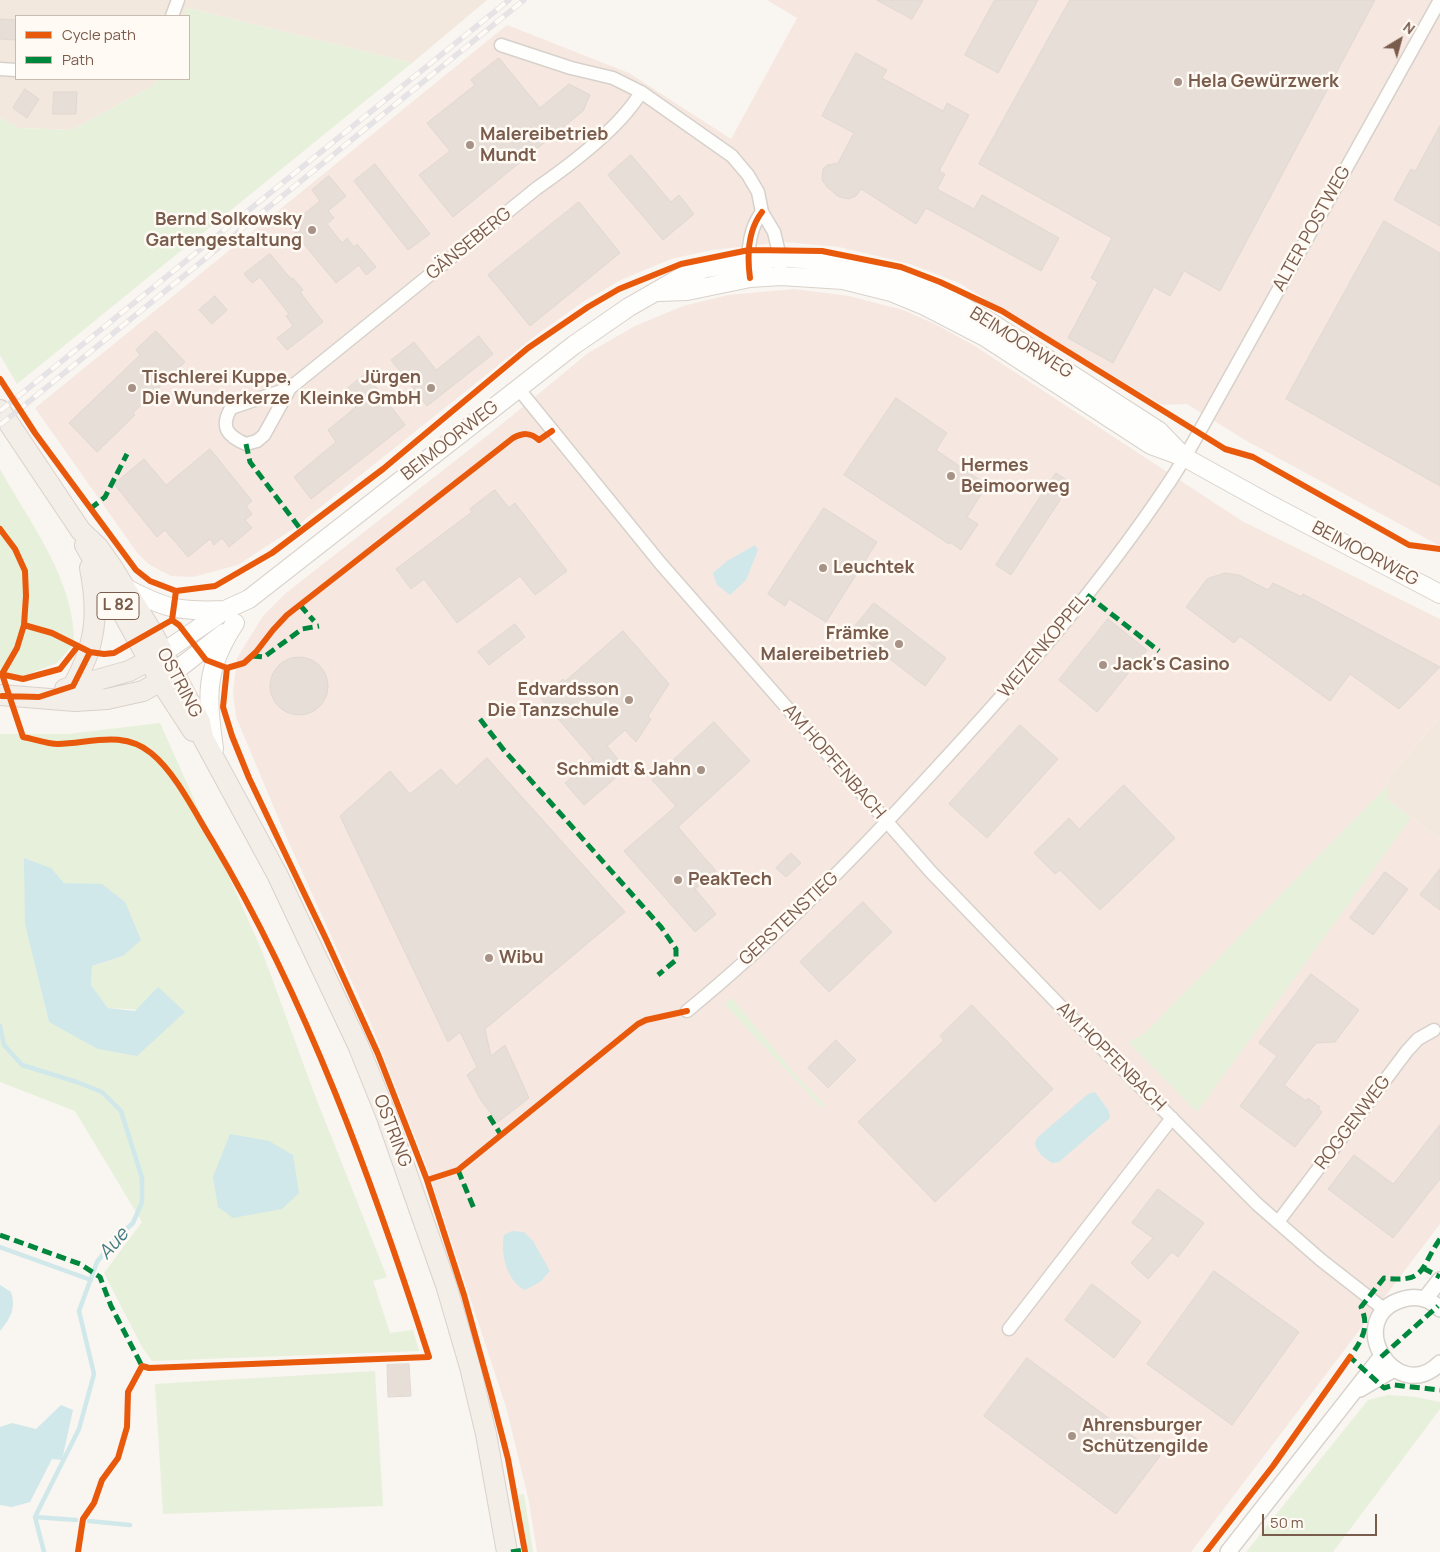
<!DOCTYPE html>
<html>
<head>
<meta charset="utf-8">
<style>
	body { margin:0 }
	#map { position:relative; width:1440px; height:1552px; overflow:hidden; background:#f9f5f0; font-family:Manrope,sans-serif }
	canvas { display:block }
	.legend { position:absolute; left:15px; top:15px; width:175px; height:65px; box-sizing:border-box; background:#fffaf3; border:1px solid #cabbb1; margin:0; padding:6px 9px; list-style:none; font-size:15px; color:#7a5c4d }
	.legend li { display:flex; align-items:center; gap:10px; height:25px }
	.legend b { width:25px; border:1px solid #cabbb1 }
	.north { position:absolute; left:1375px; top:15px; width:50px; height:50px; -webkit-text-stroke:4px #fffaf3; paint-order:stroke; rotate:37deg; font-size:14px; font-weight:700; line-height:20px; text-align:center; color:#7a5c4d }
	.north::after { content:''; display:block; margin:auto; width:18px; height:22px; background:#7a5c4d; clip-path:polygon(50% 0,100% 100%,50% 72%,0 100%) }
	.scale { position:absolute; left:1262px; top:1514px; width:115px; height:22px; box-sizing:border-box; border:2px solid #7a5c4d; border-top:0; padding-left:6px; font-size:15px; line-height:18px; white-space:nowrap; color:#7a5c4d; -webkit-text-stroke:4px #fffaf3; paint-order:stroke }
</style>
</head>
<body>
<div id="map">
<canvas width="1440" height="1552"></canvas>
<ul class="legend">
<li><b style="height:6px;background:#e8590c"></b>Cycle path</li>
<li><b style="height:6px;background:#00873e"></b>Path</li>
</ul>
<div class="north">N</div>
<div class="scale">50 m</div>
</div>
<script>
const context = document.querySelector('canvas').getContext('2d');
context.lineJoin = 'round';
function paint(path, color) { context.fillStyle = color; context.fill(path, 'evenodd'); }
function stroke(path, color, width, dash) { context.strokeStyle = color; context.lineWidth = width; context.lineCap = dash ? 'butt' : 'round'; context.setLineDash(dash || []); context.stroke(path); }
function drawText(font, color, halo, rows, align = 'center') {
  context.font = font + ' Manrope,sans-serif'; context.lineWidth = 5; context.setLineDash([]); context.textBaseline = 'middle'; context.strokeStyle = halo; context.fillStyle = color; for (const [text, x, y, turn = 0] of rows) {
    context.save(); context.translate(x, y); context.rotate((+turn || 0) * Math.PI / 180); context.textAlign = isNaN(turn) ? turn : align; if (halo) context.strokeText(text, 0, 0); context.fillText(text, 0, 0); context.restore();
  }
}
paint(new Path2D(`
	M0,0H487L412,63L187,8L184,16H16V79H157L154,85L72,130L19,128L0,118Z
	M1440,717V839L1388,800L1386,781Z`), '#f2e8de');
paint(new Path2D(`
	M767,0H1440V546L1245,440L1187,404L1162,405L959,283L910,264L839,247L785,242L712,250L671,259L621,280L583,302L535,336L293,529L238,565L193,577L171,576L150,565L138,554L35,408L507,25L629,73L731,139L797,18Z
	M794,289L849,296L903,310L935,324L975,346L1242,521L1440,619V717L1386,781L1388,800L1440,839V1224L1191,1552H537L529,1502L506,1407L428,1170L371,1024L285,834L236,717L233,693L237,658L263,616L286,593L497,428L588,353L635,326L683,306L728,295Z`), '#f6e8e1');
paint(new Path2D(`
	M187,8L412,63L17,384L0,355V118L19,128L72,130L154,85L157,79H189V16H184Z
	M0,469C30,523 75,580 74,644L57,663L20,677L0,672Z
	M160,723L262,951L314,1093L387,1277L373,1281L390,1333L413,1330L419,1351L152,1361L142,1347L104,1273L142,1222L75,1111L0,1082V734H68ZM24,858L50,868L64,883L102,885L125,902L123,956L92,966L91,985L108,1008L184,1012L165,1030L49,1022L38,974Z
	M1387,786L1388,800L1411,818L1197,1112L1128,1042L1144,1034Z
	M732,998L797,1076L825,1105L822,1108L724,1004Z
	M375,1371L383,1506L163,1514L155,1384Z
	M1388,1395L1416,1397L1440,1402V1409L1333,1552H1246L1368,1400Z
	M524,1494L533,1552H526L517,1495Z`), '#e7f0db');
paint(new Path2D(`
	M755,545L758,550L746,580L730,595L717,585L713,573L727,561Z
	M24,858L51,868L64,883L102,884L125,902L141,940L123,956L92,966L91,985L108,1008L135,1011L158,987L185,1012L137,1056L98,1049L49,1022L25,924Z
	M1095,1092L1109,1111L1110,1118L1059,1162L1052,1163C1044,1158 1036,1152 1035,1142L1039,1136L1088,1094Z
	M230,1134L269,1141L293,1155L299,1193L282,1209L233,1218L218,1207L213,1177Z
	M512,1231L524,1232L533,1241L550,1271L540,1282L525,1290C507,1282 500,1253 504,1235Z
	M0,1285L11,1292C16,1309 11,1317 0,1331Z
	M61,1405L73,1410L62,1460L52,1459L30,1502L12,1507L0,1505V1427L12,1423L36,1429Z`), '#d0e8ea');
stroke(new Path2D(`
	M0,1026L4,1045L22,1065L77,1082L102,1092L121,1111L142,1178V1202L133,1223L114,1240L97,1262L79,1311L94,1374L79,1429L35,1517L44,1552
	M0,1247L91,1280
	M35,1517L76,1520
	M89,1521L130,1525`), '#d0e8ea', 4.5);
const building = new Path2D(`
	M877,0H923L912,19Z
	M995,0H1038L998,73L965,55Z
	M1070,0H1375L1220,291L1184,271L1170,296L1154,287L1113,363L1068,338L1098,282L1091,278L1112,238L979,164Z
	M0,19L16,20V40L0,39Z
	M856,53L887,70L882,78L943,111L947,103L969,115L939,171L945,174L937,189L974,209L982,195L1059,238L1041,271L926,208L916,224L861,189L856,196L849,199L839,197L827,187L822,180L823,169L827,165L838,163L854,133L822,116Z
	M499,58L540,108L569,84L590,95L583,111L453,217L419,175L450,151L427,123L475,85L471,80Z
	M25,89L39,99L27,118L13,108Z
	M54,92H77L76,114H53Z
	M1440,126V226L1394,200L1411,169L1415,171Z
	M631,155L671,202L679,195L694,214L663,240L608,175Z
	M375,164L430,234L408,250L354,181Z
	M329,176L346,196L328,211L334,218L327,224L342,243L347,238L354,247L357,244L376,267L366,275L359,265L336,283L289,226L320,201L312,190Z
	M579,202L620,253L530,326L488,275Z
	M1384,221L1440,253V486L1286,399Z
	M270,254L291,279L293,278L303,290L300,292L323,322L287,350L277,338L293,326L286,316L289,314L260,277L252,283L244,274Z
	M215,296L227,310L212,324L199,310Z
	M156,331L185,362L133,413L135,415L97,452L69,423L140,355L136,350Z
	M479,336L493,354L427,406L391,360L414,342L436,370Z
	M366,374L405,425L311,499L294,477L336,442L328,430L356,407L344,391Z
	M896,398L947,433L936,450L987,485L967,517L978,524L961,550L950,542L949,544L844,475Z
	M210,449L252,501L246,506L252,514L245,520L252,528L229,547L222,538L214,545L210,539L188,557L165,530L157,537L114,484L144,459L166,485Z
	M1056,473L1071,483L1011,575L996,565Z
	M495,490L509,508L515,503L567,571L535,595L520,576L457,623L424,579L411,589L396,569L472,512L470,509Z
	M824,508L877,542L826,622L789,599L785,606L768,594Z
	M1225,573L1239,575L1268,590L1273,583L1302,597L1303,594L1440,667L1399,709L1350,674L1330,701L1240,636L1234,643L1186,607L1207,579Z
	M874,603L946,658L925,686L852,630Z
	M1108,619L1147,650L1097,712L1059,680Z
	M515,624L525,637L489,665L478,652Z
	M623,631L669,684L648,716L651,719L636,742L625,730L607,746L626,769L584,805L565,783L593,759L541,699L563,679L565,681Z
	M270 686a29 29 0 1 1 58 0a29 29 0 1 1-58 0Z
	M714,722L750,761L678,827L716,871L695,889L716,914L695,932L624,851L676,806L652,780Z
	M1020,725L1058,759L987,838L949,804Z
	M487,758L625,912L485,1029L491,1056L505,1045L529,1098L498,1122L482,1102L467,1075L477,1067L460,1032L448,1042L340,816L390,771L410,794L441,769L456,786Z
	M1124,785L1175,838L1100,910L1060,870L1055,874L1034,853L1069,818L1079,829Z
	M791,853L801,863L786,877L776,868Z
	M1440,869V910L1420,895Z
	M1385,872L1408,889L1373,935L1350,918Z
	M863,902L892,932L829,992L800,962Z
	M1311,974L1359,1010L1335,1042L1316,1043L1284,1085L1306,1101L1308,1098L1320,1107L1318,1109L1322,1112L1295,1147L1240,1106L1277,1056L1259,1043Z
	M972,1005L1053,1089L935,1202L858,1122L944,1040L940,1036Z
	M836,1040L856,1060L828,1088L808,1068Z
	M1440,1125V1179L1393,1238L1328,1189L1354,1155L1393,1184Z
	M1158,1189L1204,1223L1178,1257L1172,1252L1148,1279L1131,1263L1153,1238L1132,1223Z
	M1214,1271L1299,1332L1232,1425L1147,1364Z
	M1092,1284L1141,1322L1114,1358L1065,1320Z
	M1027,1358L1160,1456L1116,1514L984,1416Z
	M409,1364L411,1396L388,1397L387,1365Z`);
paint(building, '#e6ded7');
stroke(building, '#e2d8d2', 1);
const minor = new Path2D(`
	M172,16L178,0
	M501,45L571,68L613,78L641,92L732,156L748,175L758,192L762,212L774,232L780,257L781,276
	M0,69L16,70
	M749,269C747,250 750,227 762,212
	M517,387L661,564L931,872L1068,1014L1257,1204L1321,1260L1385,1310
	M290,388L231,408C220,427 227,436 246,444L257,441L264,435L290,388L537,188C570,165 621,127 641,92
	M687,1011C775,939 855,857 932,773C1016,682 1097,590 1166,487C1178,470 1188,452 1198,434L1440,0
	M1278,1222L1407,1051L1418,1039L1434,1030
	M1009,1329L1172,1118`);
const tertiary = new Path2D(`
	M1425,1299L1440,1280
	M1440,1309C1431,1299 1417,1295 1404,1299C1341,1316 1395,1408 1440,1363
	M1360,1389L1394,1369
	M1228,1552L1381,1357`);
const secondary = new Path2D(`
	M658,292L687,291L750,278L781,276L843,280L891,292L925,306L985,337L1151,445L1184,457L1269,504L1440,594
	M124,587C165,609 180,612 225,610
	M164,652L225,610L249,599L574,345L629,307L683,276L706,268L780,257L823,261L854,267L916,284L950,299L993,324L1159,431L1184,457
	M174,672L224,633
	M214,749C207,696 204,670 235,623`);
const primary = new Path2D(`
	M0,410L81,531L98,547L112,567L152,632L200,722L203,738L277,874L358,1045L387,1117L446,1285L470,1367L486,1434L507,1552
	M85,545L161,682L193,731
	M73,686C96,645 99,614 90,568
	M65,689L129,671L160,655
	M0,695L75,701L107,699L143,691L171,675`);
stroke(minor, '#d7d1cb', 15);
stroke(tertiary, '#d7d1cb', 18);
stroke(secondary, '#d9d2cb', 20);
stroke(primary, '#dad1cc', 22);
stroke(minor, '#fefefd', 12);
stroke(tertiary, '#fefefd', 15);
stroke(secondary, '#fefefd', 18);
stroke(primary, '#f3eee8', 20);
const rail = new Path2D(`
	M0,411L509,0
	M0,425L524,0`);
stroke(rail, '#e6e3e7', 5.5);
stroke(rail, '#fffaf3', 4, [11]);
stroke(new Path2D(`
	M246,444L250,462L302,531
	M90,509L105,497L127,454
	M1087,595L1159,651
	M300,605L314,621
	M252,656L264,657L302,629L319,626
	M480,719L503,749L661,927L676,949V960L658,975
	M489,1116L501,1135
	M458,1170L475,1211
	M0,1235L80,1264L100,1277L111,1306L142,1366L147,1367
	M1440,1239C1419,1269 1427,1283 1384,1278L1361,1307C1370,1327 1362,1340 1350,1357L1384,1388L1394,1385L1440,1390
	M1423,1268L1440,1277
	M1381,1357L1438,1306
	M511,1552L524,1550`), '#00873e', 5, [10, 5]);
stroke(new Path2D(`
	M750,278C747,256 748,230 762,212
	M0,379L35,433L136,570L150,581L176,591
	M0,529L15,549L25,571L26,596L24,625L17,648L2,674L23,737C34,739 47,744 58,744C91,743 123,730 151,753C176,773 196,815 213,842C308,1002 372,1180 429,1357L149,1368L142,1366L128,1392L127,1427L118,1458L102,1480L94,1503L83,1519L78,1552
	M172,620L179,625L206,660L227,668
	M24,625L52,633L90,652L104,654L114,653L172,620L176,591L215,586L272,553L383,469L528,348L588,307L619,289L681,264L749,250L822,251L901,267L940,282L1002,311L1225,449L1253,457L1409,545L1440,549
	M0,674L23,679L60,669L78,646
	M2,696L39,697L73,686L90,652
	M427,1180L458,1170L638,1024L646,1020L687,1011
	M525,1552L508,1459L491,1393L464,1295L427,1180L378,1054L326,939L249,778L232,736L223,707L227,668L244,663L256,652L273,630L287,615L513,438C523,433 530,432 539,440L552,431
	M1206,1552L1273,1466L1350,1357`), '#e8590c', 6);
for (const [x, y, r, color] of [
	[1178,82,5,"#a69286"],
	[470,145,5,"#a69286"],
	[312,230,5,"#a69286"],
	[132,388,5,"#a69286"],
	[431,388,5,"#a69286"],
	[951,476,5,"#a69286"],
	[823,568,5,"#a69286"],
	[899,644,5,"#a69286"],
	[1103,665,5,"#a69286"],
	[629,700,5,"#a69286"],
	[701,770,5,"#a69286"],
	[678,880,5,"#a69286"],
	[489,958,5,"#a69286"],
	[1072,1436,5,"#a69286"]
]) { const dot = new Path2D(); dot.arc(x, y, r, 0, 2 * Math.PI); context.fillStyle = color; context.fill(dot); stroke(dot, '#fffaf3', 2); }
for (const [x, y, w] of [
	[118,606,42]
]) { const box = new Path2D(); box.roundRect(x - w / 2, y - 13.5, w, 27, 4); context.fillStyle = '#fffaf3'; context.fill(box); stroke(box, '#7a5c4d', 1); }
drawText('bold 16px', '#7a5c4d', null, [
	["L 82",118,606]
]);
drawText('bold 18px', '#7a5c4d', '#fffaf3', [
	["Hela Gewürzwerk",1188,82],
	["Malereibetrieb",480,135],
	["Mundt",480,156],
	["Bernd Solkowsky",302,220,"right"],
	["Gartengestaltung",302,241,"right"],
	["Tischlerei Kuppe,",142,378],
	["Die Wunderkerze",142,399],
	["Jürgen",421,378,"right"],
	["Kleinke GmbH",421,399,"right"],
	["Hermes",961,466],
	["Beimoorweg",961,487],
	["Leuchtek",833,568],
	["Främke",889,634,"right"],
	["Malereibetrieb",889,655,"right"],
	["Jack's Casino",1113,665],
	["Edvardsson",619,690,"right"],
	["Die Tanzschule",619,711,"right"],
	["Schmidt & Jahn",691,770,"right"],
	["PeakTech",688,880],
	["Wibu",499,958],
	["Ahrensburger",1082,1426],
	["Schützengilde",1082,1447]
], 'left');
drawText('18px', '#7a5c4d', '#fffaf3', [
	["ALTER POSTWEG",1312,229,-61],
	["GÄNSEBERG",469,244,-39],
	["BEIMOORWEG",1021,343,32],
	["BEIMOORWEG",450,441,-38],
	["BEIMOORWEG",1365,554,28],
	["WEIZENKOPPEL",1044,646,-50],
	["OSTRING",179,683,62],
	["AM HOPFENBACH",834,762,49],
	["GERSTENSTIEG",789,919,-43],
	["AM HOPFENBACH",1111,1057,45],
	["ROGGENWEG",1353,1123,-53],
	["OSTRING",392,1131,69]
]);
drawText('italic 19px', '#437c86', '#fffaf3', [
	["Aue",114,1244,-49]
]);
</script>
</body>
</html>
